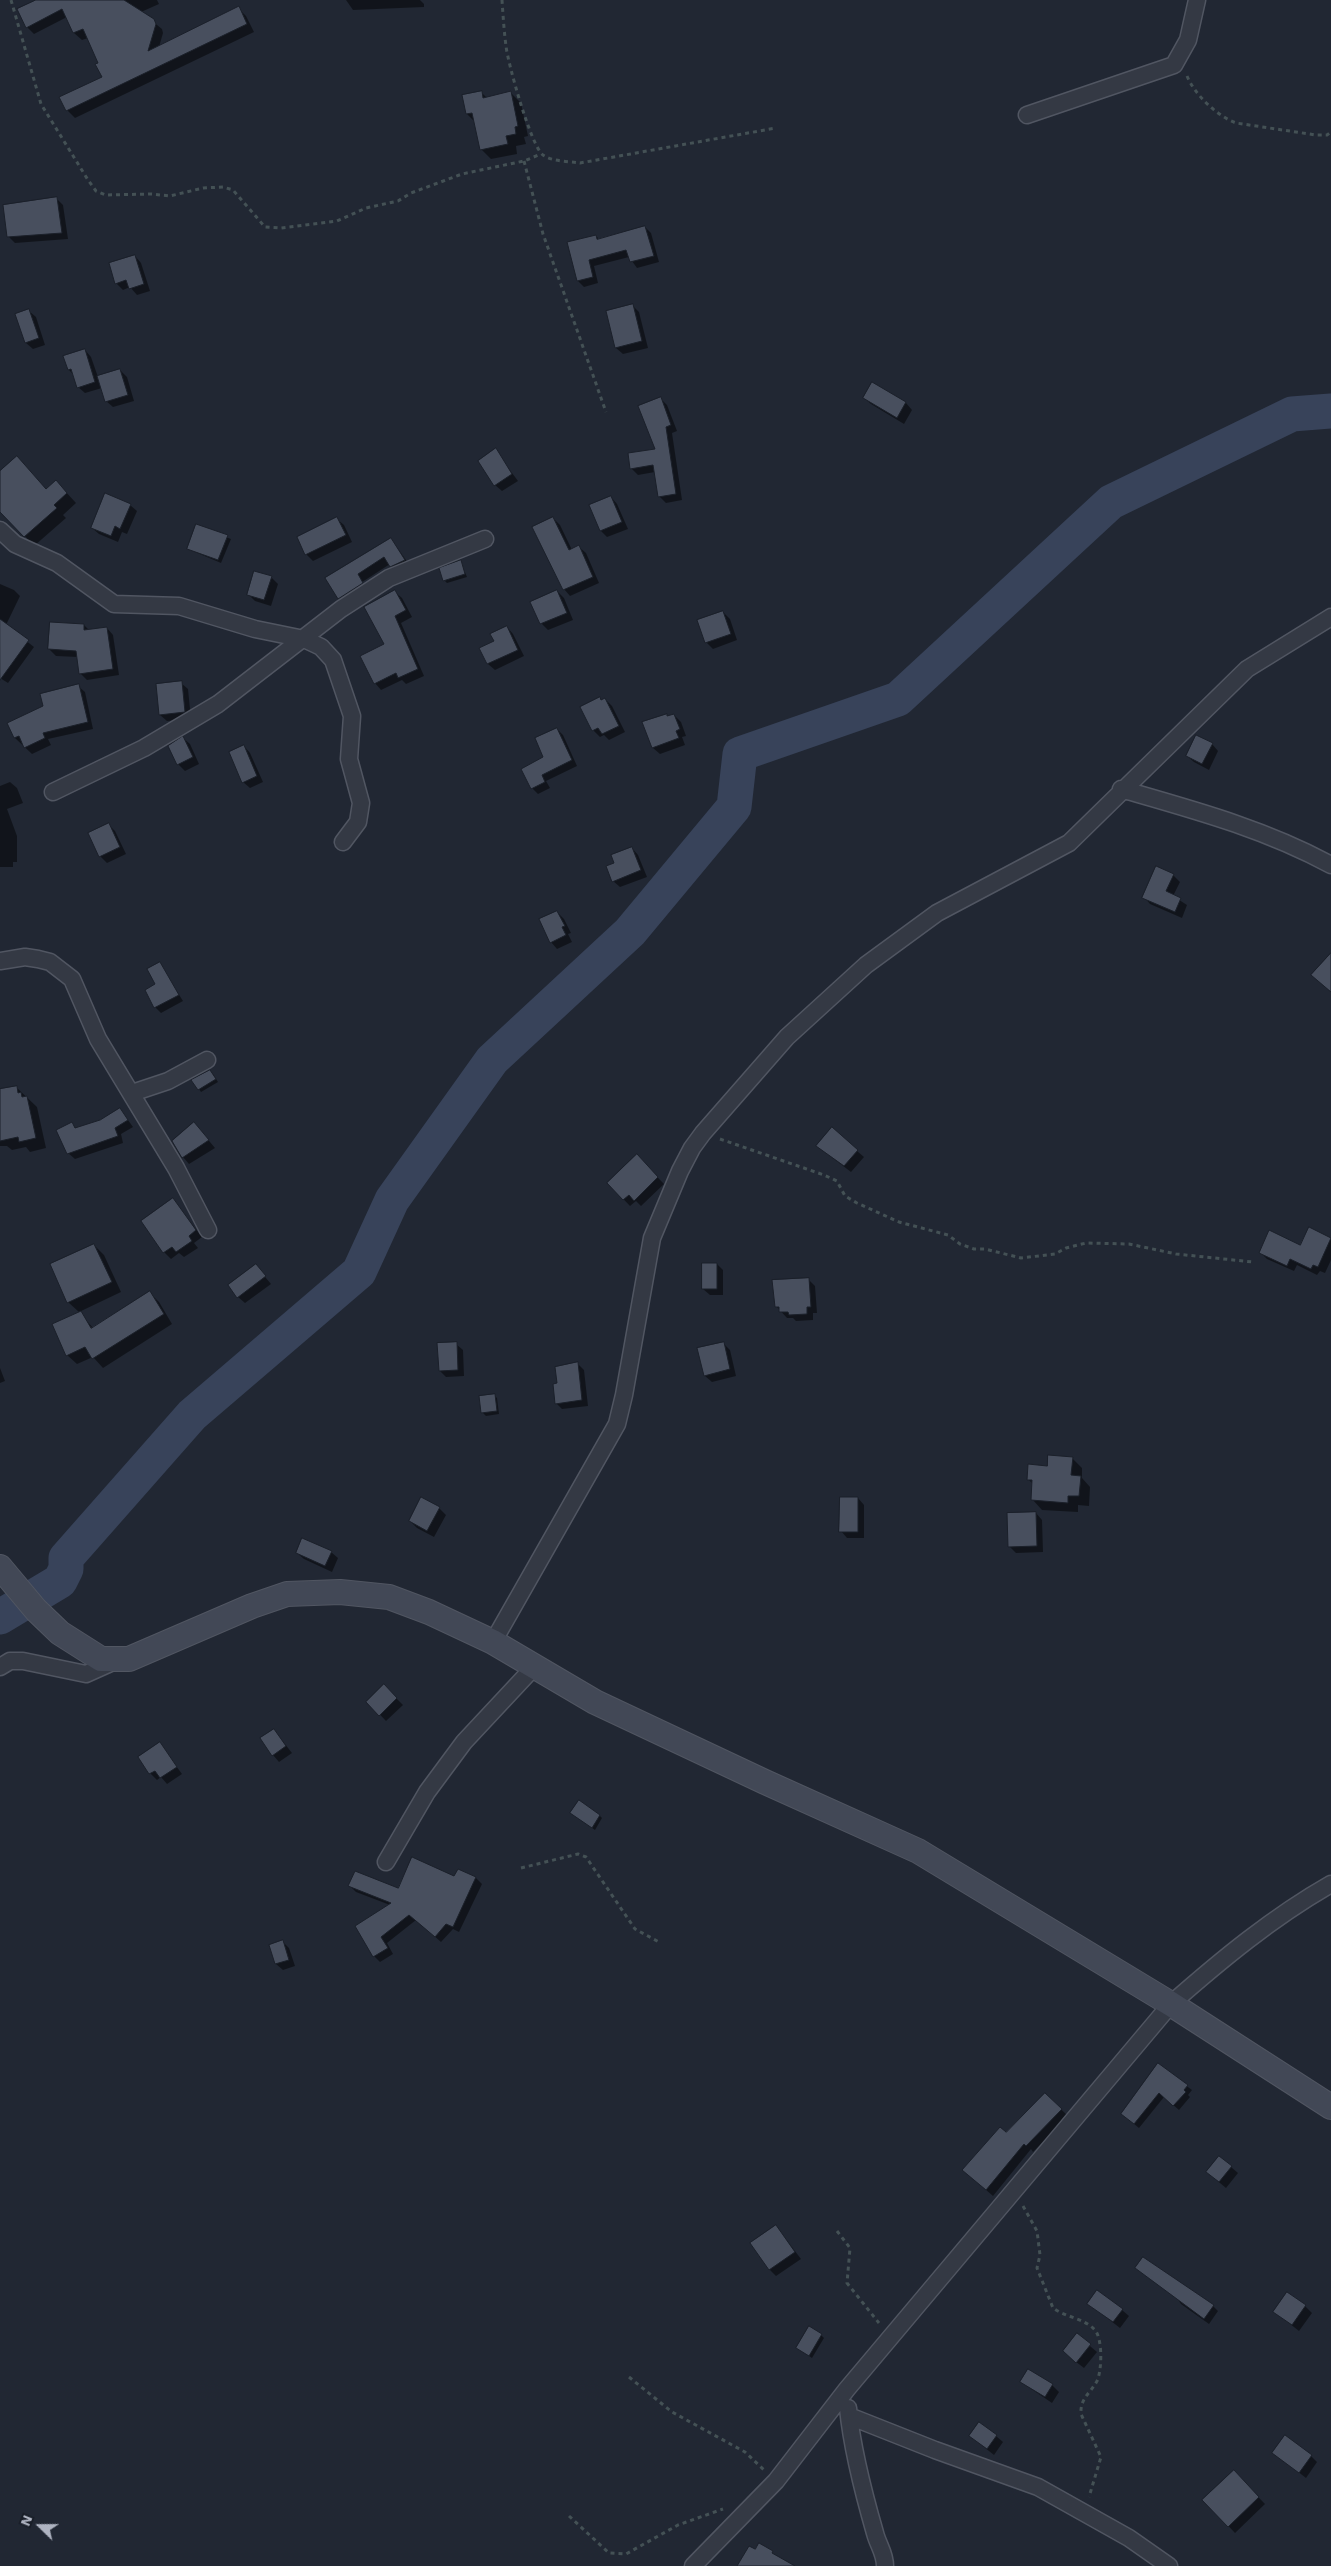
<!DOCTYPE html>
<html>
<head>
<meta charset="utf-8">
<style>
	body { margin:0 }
	#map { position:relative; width:1331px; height:2566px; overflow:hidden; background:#212733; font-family:"Work Sans",sans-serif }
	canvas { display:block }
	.north { position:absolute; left:15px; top:2501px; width:50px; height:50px; -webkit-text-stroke:4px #191e28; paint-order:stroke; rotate:292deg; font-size:14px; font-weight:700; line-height:20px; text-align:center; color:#aeb3c1 }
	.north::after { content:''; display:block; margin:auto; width:18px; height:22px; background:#aeb3c1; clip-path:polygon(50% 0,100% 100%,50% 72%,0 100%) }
</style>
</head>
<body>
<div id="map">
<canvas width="1331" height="2566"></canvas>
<div class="north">N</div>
</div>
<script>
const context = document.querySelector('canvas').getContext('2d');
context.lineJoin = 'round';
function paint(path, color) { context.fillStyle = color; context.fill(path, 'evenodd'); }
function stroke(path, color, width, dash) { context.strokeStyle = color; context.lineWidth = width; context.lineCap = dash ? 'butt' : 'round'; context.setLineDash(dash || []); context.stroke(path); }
paint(new Path2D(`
	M38,0H157L159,4L141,12L162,29L163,33L159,47L238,8L246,16L254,32L75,118L67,110L103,78L100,63L88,38L82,40L74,33L67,17L34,34L27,27Z
	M346,0H420L424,4V7L353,10Z
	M481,92L487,98L511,93L521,103L528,136L524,137L526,144L516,146L517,154L491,159L481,149L476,123L467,114Z
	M56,198L63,205L68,239L15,243L9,237Z
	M645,227L651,233L659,262L637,268L629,257L594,266L598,283L584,287L578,281L596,236L600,240Z
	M135,256L141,263L150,291L137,295L130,287L123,290L116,283Z
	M632,305L639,312L648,348L623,354L616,348Z
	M29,311L36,317L45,345L33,349L26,343L17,315Z
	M85,350L91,357L98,377L120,370L127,377L134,401L113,407L106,401L102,388L85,393L78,387L74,375L69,370Z
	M872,384L906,403L912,410L904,424L871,404L864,398Z
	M660,398L667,405L677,431L672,433L682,500L666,503L659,496L655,472L638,475L631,468L656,450Z
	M495,450L518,481L502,491L495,485Z
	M0,473L46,490L65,491L76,503L63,515L66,518L34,546L0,509Z
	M611,497L617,504L628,529L607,537L601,531Z
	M130,505L137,511L127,534L122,532L118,542L99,534L92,528Z
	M553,518L560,525L572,550L579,547L586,553L599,583L570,596L564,589Z
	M337,519L344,525L352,542L313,561L306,554Z
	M196,526L231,539L221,563L188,549Z
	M391,539L411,567L398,573L390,564L339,597L327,578Z
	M460,561L467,577L447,583L444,580Z
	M271,577L278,584L271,606L255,601L248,594Z
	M365,583L369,590L345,605L340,599Z
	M0,584L14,590L20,596L6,625L34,647L8,683L0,678Z
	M557,591L564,598L573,620L548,630L542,624L531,602Z
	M395,592L402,598L412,617L401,623L424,676L406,684L402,680L381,690L375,683L386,645Z
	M723,612L730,619L737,640L713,649L706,642Z
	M84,625L89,630L107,628L113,635L119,675L87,680L80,673L78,657L56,656L49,649Z
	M507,627L513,634L524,656L495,670L488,664L481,648L495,642Z
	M181,683L188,689L191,719L167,721L160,715Z
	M78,686L85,692L93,729L48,739L51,745L32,754L15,738L9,723L44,707Z
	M600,698L602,701L605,699L612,706L625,732L609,740L604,735L600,737L593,730Z
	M666,715L668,717L674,715L681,722L686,736L682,737L685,745L660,754L653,748Z
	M557,729L563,735L577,766L546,781L550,788L538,794L532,788Z
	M183,738L190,744L199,764L185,771L178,764L169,746Z
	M1212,744L1218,751L1209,770L1194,762L1187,756Z
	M244,746L250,753L263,782L250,788L243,782Z
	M10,782L17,788L23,803L7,809L17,836V862H13V867H0V786Z
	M109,825L115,831L126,854L107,863L100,856Z
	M632,848L638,855L647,877L620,887L613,881L615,864Z
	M1173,875L1180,882L1173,896L1187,905L1182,918L1150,904L1144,897Z
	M557,912L564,919L571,933L568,934L572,942L557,949L551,942Z
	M159,963L183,1001L161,1013L155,1007Z
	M213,1074L218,1082L201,1092L199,1089Z
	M16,1087L37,1107L46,1148L30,1152L26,1147L12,1150L7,1146H0V1091Z
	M120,1109L133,1127L121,1134L123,1143L75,1159L68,1153L72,1124L77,1129L100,1121Z
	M200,1130L215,1148L189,1164L183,1157Z
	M817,1146L857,1151L864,1157L851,1172Z
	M637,1156L664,1184L641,1206L636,1201L630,1206L608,1183Z
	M173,1200L202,1237L194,1243L198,1248L184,1257L179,1253L171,1259L164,1252Z
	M1309,1229L1331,1239V1260L1325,1273L1320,1271L1317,1275L1297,1265L1294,1271L1267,1259L1260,1252L1301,1246Z
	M94,1245L104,1255L121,1292L79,1312L93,1328L150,1293L159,1302L172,1324L103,1368L93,1357L77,1364L67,1355L80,1313L68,1302Z
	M717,1264L723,1270V1295H710L703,1289Z
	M256,1266L271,1284L245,1303L238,1297Z
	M809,1280L815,1286L817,1313H813V1320L796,1321L793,1318H787L776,1306Z
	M723,1343L730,1350L736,1376L712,1382L705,1376Z
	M456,1344L463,1350L464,1376L446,1377L440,1371Z
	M578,1364L584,1370L588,1406L562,1409L556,1403L558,1385Z
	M0,1368L5,1381L0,1383Z
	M494,1395L497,1398L499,1414L486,1416L483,1413Z
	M1072,1458L1082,1468V1478L1090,1487L1089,1506L1078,1505V1512L1042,1510L1032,1499L1033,1484L1028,1479L1048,1467Z
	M858,1498L864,1505V1538H847L841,1531Z
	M439,1508L446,1515L434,1537L417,1528L410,1521Z
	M1036,1513L1042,1520L1043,1552L1016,1553L1009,1546Z
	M331,1552L338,1558L332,1572L304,1559L297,1553Z
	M384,1686L403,1705L386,1721L368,1702Z
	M274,1730L292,1753L279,1762L273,1755Z
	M160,1744L182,1774L167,1784L161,1777L157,1780L150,1773Z
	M575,1816H600L602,1818L595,1830Z
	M458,1870L476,1878L482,1884L459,1932L453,1929L441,1942L416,1920L387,1943L393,1954L380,1962L374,1956L390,1905L356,1892L350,1886L399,1890L455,1878Z
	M283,1942L289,1948L295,1966L283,1970L276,1964Z
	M1158,2065L1192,2090L1188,2095L1190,2097L1179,2110L1164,2097L1139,2128L1128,2119Z
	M1045,2094L1068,2116L1033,2152L1031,2149L993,2196L970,2176Z
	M1231,2167L1238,2173L1226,2188L1214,2178Z
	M776,2226L801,2259L776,2276L770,2270Z
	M1177,2298L1213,2306L1218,2311L1209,2324L1181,2304Z
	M1089,2304L1122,2310L1129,2316L1120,2328Z
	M1305,2306L1312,2313L1299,2331L1275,2312Z
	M821,2335L824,2338L812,2358L797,2348Z
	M1077,2335L1097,2352L1084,2368L1071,2358Z
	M1021,2382L1052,2385L1059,2392L1052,2403Z
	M970,2436H996L1003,2442L994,2455Z
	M1274,2453L1311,2456L1317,2462L1306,2478Z
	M1234,2472L1265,2504L1235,2533L1204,2500Z`), '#0007');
stroke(new Path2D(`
	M0,1617L60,1581L66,1569V1558L192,1415L359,1272L392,1200L492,1060L630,932L734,807L740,754L898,699L1111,502L1292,414L1331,411`), '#38435a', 35);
const building = new Path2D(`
	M36,0H124L154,19L156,24L148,51L239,6L247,24L66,111L59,97L102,77L95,64L98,63L83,29L73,33L62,9L26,28L17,9Z
	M482,91L483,98L511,91L518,126L515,127L516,134L506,136L508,144L480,150L472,113L466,114L462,95Z
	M57,197L62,233L7,237L3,205Z
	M645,226L654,256L630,262L626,250L589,260L593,277L577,281L567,242L596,235L597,239Z
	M135,255L144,284L129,289L126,280L115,284L109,263Z
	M633,304L642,341L615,348L606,311Z
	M29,309L39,338L25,343L15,314Z
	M85,349L95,382L77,388L71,369L68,370L63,356Z
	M120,369L128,395L105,402L97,376Z
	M872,382L906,402L897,418L863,398Z
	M661,397L671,425L666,427L676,494L658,497L653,465L630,469L628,453L655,449L638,406Z
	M496,448L512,474L494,486L478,461Z
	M17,456L46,489L56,480L67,493L54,505L57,508L24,537L0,512V471Z
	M105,493L131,504L120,529L115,526L111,536L91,528Z
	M611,496L622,522L600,531L589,505Z
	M337,517L346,535L305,555L297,537Z
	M553,517L569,550L579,545L593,577L563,590L532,527Z
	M196,524L228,535L218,560L187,549Z
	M391,538L405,560L390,567L384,557L358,574L363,583L338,599L325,578Z
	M461,560L465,574L443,581L439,568Z
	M254,571L272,576L264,600L247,595Z
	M395,590L406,610L395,616L418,669L398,678L396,673L374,684L360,656L384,644L364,607Z
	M557,590L567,613L540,624L530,602Z
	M723,611L731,634L705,643L697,620Z
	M0,619L29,640L0,680Z
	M50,622L84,624V630L107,627L113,669L79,674L76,651L48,649Z
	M507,626L518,650L487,664L479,648L494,641L490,634Z
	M182,681L185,712L159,715L156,684Z
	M79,684L88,722L43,733L45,738L24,748L19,736L14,738L7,723L43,706L40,694Z
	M600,697L601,700L605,698L619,726L602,734L598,728L592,731L580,707Z
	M667,714V716L674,714L680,729L676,731L679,738L652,748L642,722Z
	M557,728L572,760L542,775L545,782L531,789L521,769L543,757L535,738Z
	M1196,735L1213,743L1202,764L1186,756Z
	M183,736L193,757L177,765L168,746Z
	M244,745L257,776L242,783L229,752Z
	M109,823L120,847L99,857L88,833Z
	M632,847L641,870L612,882L606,866L614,863L611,855Z
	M1156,866L1174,874L1166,891L1181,898L1175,912L1142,898Z
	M557,911L565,926L562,927L566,935L550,943L539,919Z
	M1331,953V992L1311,975Z
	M160,962L179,995L154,1008L145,990L155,984L147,969Z
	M210,1070L216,1079L198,1090L191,1080Z
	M17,1086L18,1093L21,1092L22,1097L27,1096L36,1138L19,1142L18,1137L0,1141V1089Z
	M120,1108L128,1120L115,1128L118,1136L67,1154L56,1130L72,1122L75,1128L100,1120Z
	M194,1122L209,1140L182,1158L172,1141Z
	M832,1127L858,1150L844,1166L816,1146Z
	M637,1154L658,1177L634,1201L629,1195L623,1200L607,1183Z
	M173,1198L196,1230L189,1236L192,1241L176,1252L172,1247L163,1253L141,1221Z
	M1309,1227L1331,1238L1318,1267L1313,1265L1311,1269L1290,1259L1287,1266L1259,1253L1269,1230L1300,1245Z
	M94,1244L112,1282L67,1303L50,1264Z
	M702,1263H717V1289H702Z
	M256,1264L266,1276L237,1298L228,1285Z
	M809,1278L811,1307H807V1314L789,1315L788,1312H779V1307H775L772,1280Z
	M150,1291L164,1314L92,1359L85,1347L66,1356L52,1324L81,1311L91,1328Z
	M457,1342L458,1370L439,1371L437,1343Z
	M724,1342L730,1369L704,1376L697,1348Z
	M578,1362L582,1400L555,1404L553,1384L557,1383L555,1367Z
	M495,1394L497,1411L481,1413L479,1396Z
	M1048,1455L1073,1457L1071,1475L1081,1476L1079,1496H1068V1503L1031,1500L1032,1480H1027L1028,1464L1047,1466Z
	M421,1497L440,1507L427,1531L409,1521Z
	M840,1497H858V1532H839Z
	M1036,1512L1037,1546L1008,1547L1007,1513Z
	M302,1538L332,1551L325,1566L296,1553Z
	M384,1684L397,1698L379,1716L366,1702Z
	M274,1729L286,1746L272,1756L260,1738Z
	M160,1742L177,1767L160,1778L155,1771L149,1774L138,1757Z
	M579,1800L600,1815L592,1828L570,1813Z
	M412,1857L454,1876L458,1869L476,1877L453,1927L446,1924L435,1937L409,1915L381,1937L388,1948L373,1957L355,1926L391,1903L348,1886L355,1871L398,1888Z
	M283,1940L289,1960L275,1964L269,1945Z
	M1158,2063L1188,2085L1184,2090L1186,2092L1173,2106L1159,2093L1134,2124L1121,2114Z
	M1045,2093L1062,2109L1026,2146L1024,2144L986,2190L962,2170L1000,2127L1006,2132Z
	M1219,2156L1232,2166L1219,2182L1206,2172Z
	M776,2225L795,2252L769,2270L750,2243Z
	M1143,2257L1214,2305L1204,2319L1135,2268Z
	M1097,2290L1123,2309L1113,2322L1087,2304Z
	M1287,2292L1306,2305L1292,2325L1273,2312Z
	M809,2326L822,2334L809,2356L796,2348Z
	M1077,2333L1091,2344L1076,2363L1063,2351Z
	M1028,2369L1053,2384L1045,2397L1020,2382Z
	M979,2422L997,2435L987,2449L969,2436Z
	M1285,2435L1312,2455L1299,2473L1272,2453Z
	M1234,2470L1259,2497L1228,2527L1202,2500Z
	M759,2543L773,2551L772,2553L795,2566H737L749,2546L755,2549Z`);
paint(building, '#484f5e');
stroke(building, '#1b202a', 1);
const street = new Path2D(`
	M1027,115L1174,65L1188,40L1197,0
	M0,530L15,544L57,563L114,604L179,606L255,629L304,639L321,647L333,660L352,716L349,759L361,803L358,822L343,842
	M1121,789C1194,810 1265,829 1331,865
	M53,792L144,748L218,704L341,609L389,578L485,539
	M0,961L25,957L38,959L50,962L72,979L98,1039L176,1168L208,1230
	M132,1093L168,1081L207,1060
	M493,1642L617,1424L624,1395L652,1238L680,1171L692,1148L703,1133L787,1037L866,965L937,913L1069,843L1247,669L1331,617
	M0,1667L10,1661H23L86,1674L115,1661
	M386,1862L427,1792L464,1742L535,1666
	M848,2408C852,2448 864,2495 875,2533C878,2545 885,2553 885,2566
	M849,2416L935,2450L1038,2487L1129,2538L1169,2566
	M693,2566L776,2481L847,2389L1171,2004C1221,1960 1273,1917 1331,1884`);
const secondary = new Path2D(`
	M0,1567L36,1610L60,1633L101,1659H129L252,1606L287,1594L340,1592L389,1597L429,1612L493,1642L595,1702L765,1782L918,1851L1171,2004L1331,2107`);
stroke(street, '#515662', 19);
stroke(secondary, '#515662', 26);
stroke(new Path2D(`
	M11,0L41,104L88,180L96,191L106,195L152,194L170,196L203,188L223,187L233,190L265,227L281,228L337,221L366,208L398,201L411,193L462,174L524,161L541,154
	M502,0C503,15 504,31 506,46C508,64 531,146 543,155C553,162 568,161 580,163L776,128
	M1187,76C1195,95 1217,116 1236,123L1316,135H1327L1331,132
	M524,161L543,234L606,412
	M720,1139L824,1175L837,1181L845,1196L857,1203L899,1222L948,1235L960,1244L974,1249H985L1021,1258L1055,1254L1066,1248L1086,1243L1129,1244L1176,1254L1253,1262
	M521,1868L578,1854L586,1857L635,1929L659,1942
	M1023,2206L1037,2231L1040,2255L1037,2268L1053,2308C1065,2317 1083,2318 1094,2329C1103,2337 1102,2371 1097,2381C1090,2394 1080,2398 1081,2414L1101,2457L1089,2497
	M837,2231L850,2248L847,2283L879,2323
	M629,2377L672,2412L745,2452L764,2470
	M569,2516L609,2553L626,2554L678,2525L723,2509`), '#445155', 3, [4, 4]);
stroke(street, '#343944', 16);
stroke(secondary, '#424856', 24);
</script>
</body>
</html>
